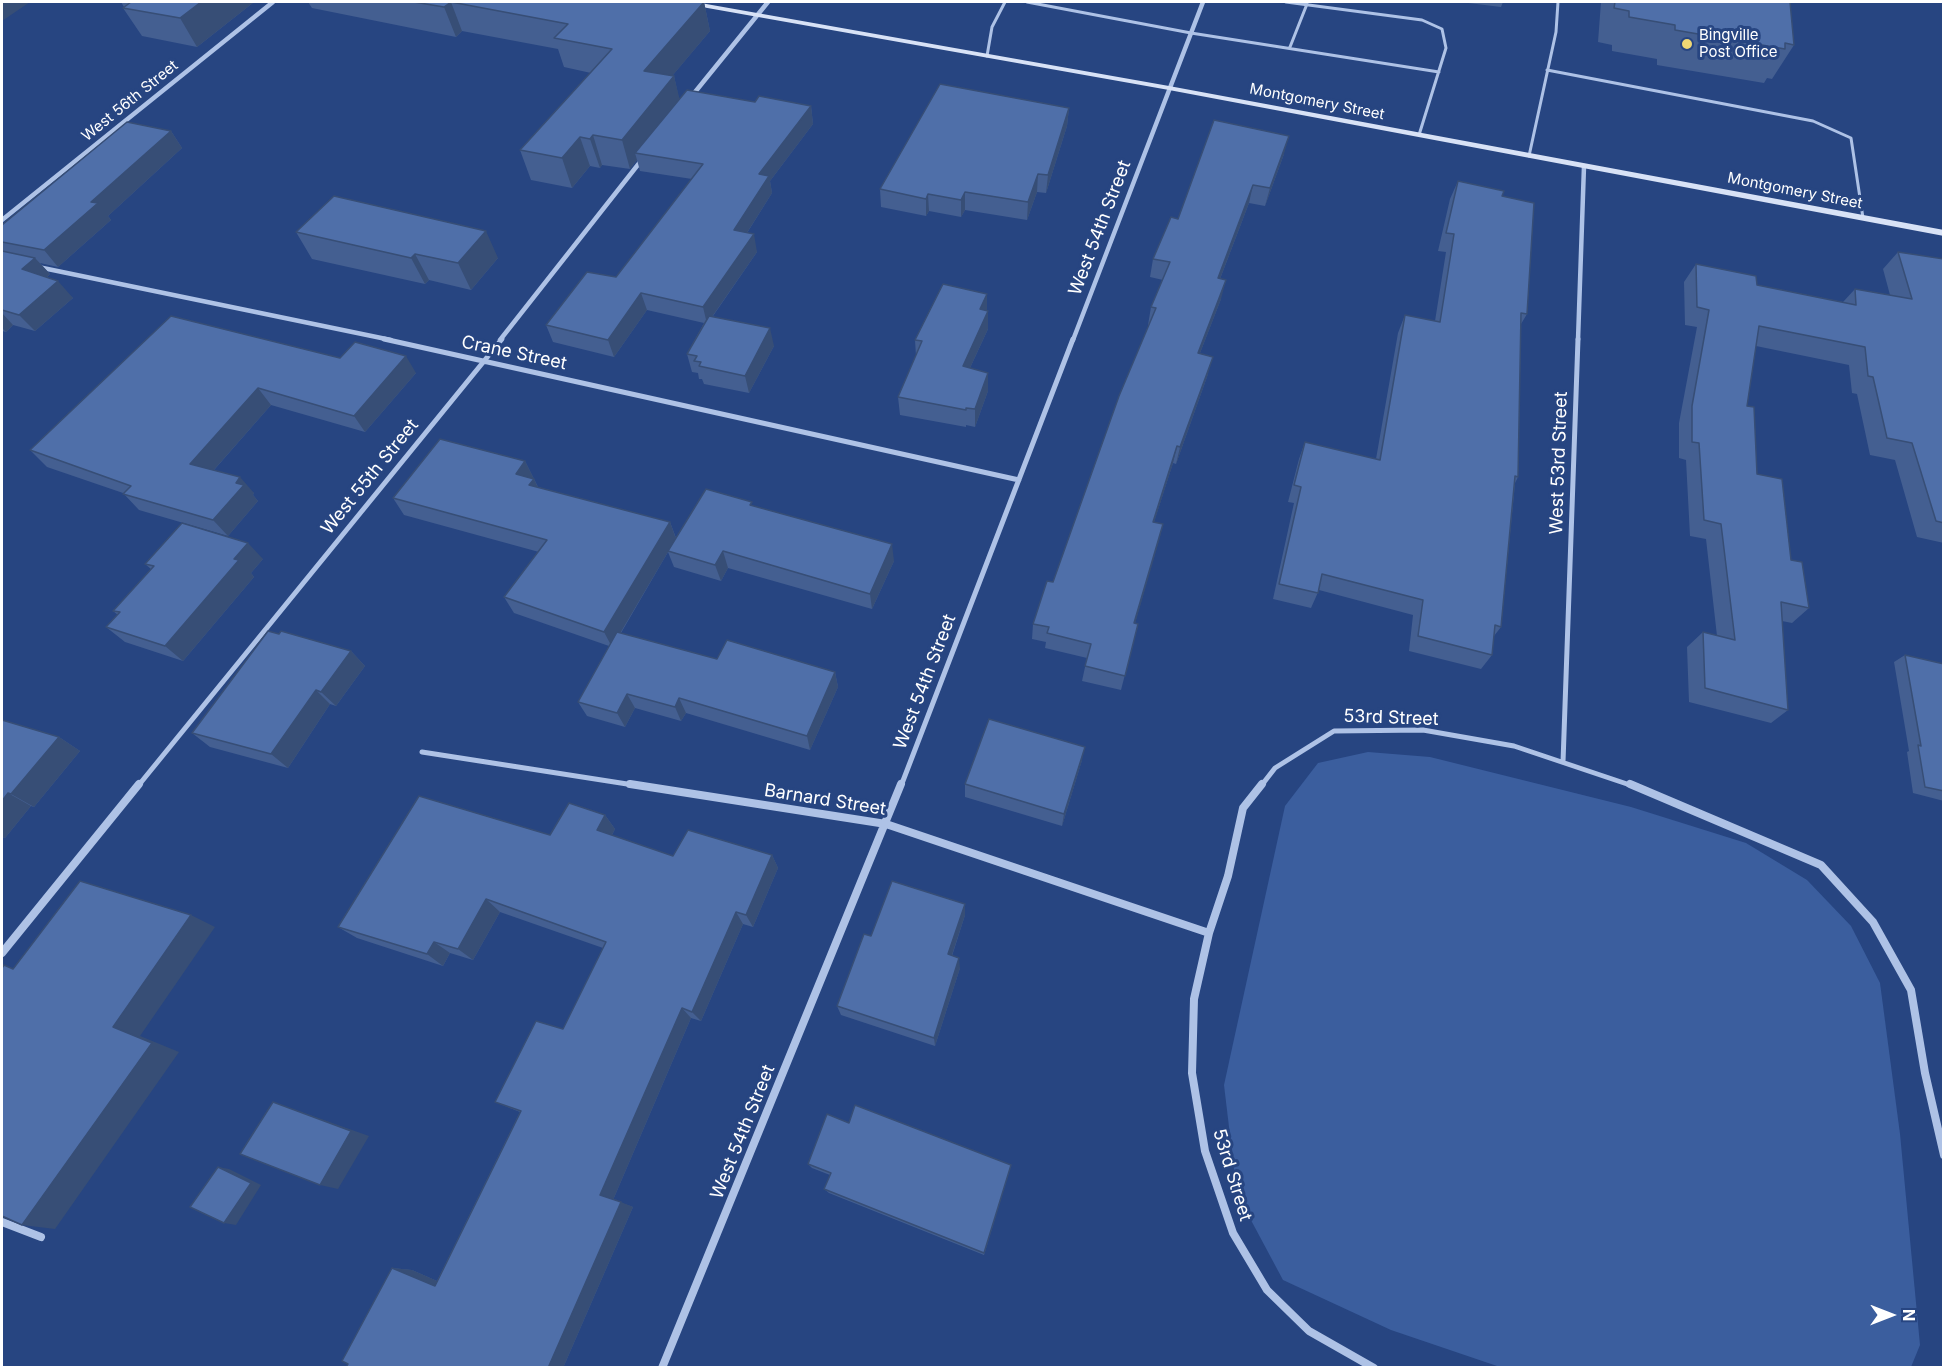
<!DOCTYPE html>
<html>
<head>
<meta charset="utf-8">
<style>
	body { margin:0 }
	#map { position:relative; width:1945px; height:1369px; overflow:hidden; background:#274581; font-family:Inter,sans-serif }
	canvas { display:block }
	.frame { position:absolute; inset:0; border:3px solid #fff; pointer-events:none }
	.north { position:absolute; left:1861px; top:1285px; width:60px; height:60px; -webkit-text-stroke:4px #274581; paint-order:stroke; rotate:90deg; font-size:16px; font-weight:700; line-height:24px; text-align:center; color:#fff }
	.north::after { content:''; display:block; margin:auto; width:21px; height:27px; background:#fff; clip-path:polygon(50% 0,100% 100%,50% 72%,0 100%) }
</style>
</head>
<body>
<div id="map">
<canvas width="1945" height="1369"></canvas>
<div class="frame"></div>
<div class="north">N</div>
</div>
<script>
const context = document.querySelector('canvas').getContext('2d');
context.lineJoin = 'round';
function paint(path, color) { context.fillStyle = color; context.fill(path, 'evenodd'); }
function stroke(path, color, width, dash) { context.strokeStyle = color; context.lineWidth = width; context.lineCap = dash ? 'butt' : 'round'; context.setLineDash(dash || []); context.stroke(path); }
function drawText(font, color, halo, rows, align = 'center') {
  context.font = font + ' Inter,sans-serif'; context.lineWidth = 6; context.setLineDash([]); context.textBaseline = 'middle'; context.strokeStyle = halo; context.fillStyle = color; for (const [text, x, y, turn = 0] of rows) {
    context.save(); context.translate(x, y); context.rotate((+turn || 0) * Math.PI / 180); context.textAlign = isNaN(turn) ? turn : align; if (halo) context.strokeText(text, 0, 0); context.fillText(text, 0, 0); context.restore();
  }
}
paint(new Path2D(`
	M1368,752L1430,757L1631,807L1746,843L1807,880L1851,926L1880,983L1900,1134L1920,1345L1911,1367H1500L1391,1330L1283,1280L1237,1194L1224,1085L1285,806L1318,763Z`), '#3b5e9e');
stroke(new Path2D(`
	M1027,2L1191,33L1439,72
	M1286,2L1422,20L1442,29L1446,48L1419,135
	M1290,47L1307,4
	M987,56L992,27L1005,2
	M1547,70L1813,121L1851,138L1863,218
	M1529,156L1556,32L1558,2`), '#aec2e6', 3);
stroke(new Path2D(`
	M691,97L768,2
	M2,220L273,2
	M38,267L391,340
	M500,340L644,157
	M1073,340L1203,2
	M1578,340L1584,166`), '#aec2e6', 4.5);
stroke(new Path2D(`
	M384,339L1019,480
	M422,752L640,786
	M1563,762L1578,339
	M138,786L502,339
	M901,786L1073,339
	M1261,786L1275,768L1334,731L1423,730L1514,746L1633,786`), '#aec2e6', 5);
stroke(new Path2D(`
	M630,784L886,824L1209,933
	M1262,784L1243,808L1228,876L1209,933L1194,999L1192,1073L1205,1151L1233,1233L1267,1290L1309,1331L1374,1368
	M1630,784L1821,865L1873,922L1911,990L1925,1073L1944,1155
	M2,953L139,784
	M2,1222L41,1237
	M662,1368L901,784`), '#aec2e6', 8);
paint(new Path2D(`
	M681,2H695L1169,86L1944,230V236L1169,90L685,4Z`), '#d8e2f6');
paint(new Path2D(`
	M121,2H254L197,47L142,36L123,8L124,7Z
	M308,2H704L710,31L672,76H674L679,99L755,102L811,106L813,124L770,181L772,193L747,233L757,252L713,316L774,346L749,393L704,384L702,379H699L698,373L692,372L687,354L704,323L647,310L614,357L553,342L546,325L616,277L692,179L640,171L637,160L630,169L602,165L600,168L590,166L572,188L531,180L520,150L591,73L564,67L558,49L462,31L456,37L312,8Z
	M1460,2H1503L1501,7Z
	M1601,2H1790L1794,45L1772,79L1767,78L1764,83L1657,65V59L1612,51V45L1598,42Z
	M1069,108L1067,126L1046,193L1037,192L1027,220L965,210L961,217L929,211L926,216L881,207L880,189Z
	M171,131L182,148L108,216L111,220L58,267L40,263L50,274L47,277L73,298L35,331L13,325L6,332L2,331V225Z
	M1284,154L1265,206L1249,203L1220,279L1221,299L1200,353L1208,374L1176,464L1173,463L1154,522L1163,524L1135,623L1138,624L1121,690L1082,681L1087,658L1045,648L1046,642L1032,639L1033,624L1053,582L1149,325H1148L1151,307L1163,280L1150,277L1153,259L1178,219Z
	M1458,181L1502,196L1527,314L1521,324L1518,477L1515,483L1501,627L1494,636L1492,655L1481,669L1409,651L1413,615L1319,590L1311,608L1273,599L1294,503L1288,502L1299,459L1305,442L1376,459L1398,333L1405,315L1435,321L1446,252L1438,251L1450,199Z
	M296,232L498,258L471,290L429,280L425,284L312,259Z
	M1898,252L1944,259V543L1917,537L1895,460L1870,455L1857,394L1852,393L1849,365L1756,346L1747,406L1757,474L1809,608L1792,623L1782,621L1788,710L1771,723L1689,702L1687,647L1703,632L1717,636L1706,539L1690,536L1686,460L1679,458V423L1697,327L1685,325L1684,282L1696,264L1757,285L1843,302L1855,289L1890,295L1883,269Z
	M987,311H988V329L970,368L988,373V391L975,427L966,425V427L900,415L898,397L916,356L915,340Z
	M340,358L416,373L365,432L271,405L214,470L254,493L253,495L258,501L228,536L139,510L123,493L47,467L30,450Z
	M525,461L538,487L670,522L676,538L753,506L894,561L872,609L728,568L721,581L674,567L668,552L621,633L717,659L835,672L838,687L810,750L686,713L681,721L635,708L625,727L587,716L578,702L609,646L514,613L504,597L539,552L404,515L393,498Z
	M263,559L251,573L254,577L183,661L125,642L106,627L118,615L113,611L151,569L145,564Z
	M279,634L351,651L365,666L336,706L330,704L288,768L210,747L192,733Z
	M1905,655L1944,664V801L1913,793L1907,752L1909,751L1894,662Z
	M2,720L59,737L80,751L34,807L31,806L5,838L2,837Z
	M1082,760L1062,826L965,797V784Z
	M605,815L615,829L612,835L673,856L772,855L778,868L753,927L743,924L701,1021L691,1018L613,1200L633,1207L563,1368L392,1268L412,1270L437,1281L520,1112L495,1102L563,1029L603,948L500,912L473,960L450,953L443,966L357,938L338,927L550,835Z
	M965,915L952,956L960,968L935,1046L841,1015L837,1006L871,936Z
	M849,1123L1011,1165L984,1255L829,1193L824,1189L830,1175L812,1168L808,1164Z`), '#445f91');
paint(new Path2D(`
	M2,2H30L2,21Z
	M201,2H254L197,47L180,18Z
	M451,2L462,31L456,37L444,7Z
	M704,2L710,31L652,100L644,71Z
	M674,76L681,105L635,153L637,160L630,169L622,140Z
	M811,106L813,124L770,181L772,193L738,247L734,230L759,174Z
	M1069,108L1067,126L1046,193L1048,175Z
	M171,131L182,148L108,216L111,220L58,267L44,250L91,202Z
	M593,135L602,165L600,168L590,139Z
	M1289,136L1284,154L1265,206L1270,188Z
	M580,137L590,166L572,188L562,158Z
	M1038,174L1037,192L1027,220L1028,202Z
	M1253,185L1249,203L1213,297L1218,278Z
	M965,192V210L961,217V200Z
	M928,194L929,211L926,216V199Z
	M486,231L498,258L471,290L458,263Z
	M754,234L757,252L707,324L703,307Z
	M415,254L429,280L425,284L411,258Z
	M35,258L50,274L37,286L22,269Z
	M1226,280L1221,299L1193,371L1198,353Z
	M58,281L73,298L35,331L19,315Z
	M641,293L647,310L614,357L608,340Z
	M987,294V312L980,309Z
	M988,311V329L963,383V366Z
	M2,313L13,325L6,332L2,328Z
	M770,328L774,346L749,393L745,376Z
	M406,356L416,373L365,432L354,416Z
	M1213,357L1208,374L1176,464L1180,447Z
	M988,373V391L975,427V409Z
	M258,388L271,405L205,480L190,464Z
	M1177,446L1173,463L1149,538L1153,522Z
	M525,461L534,479L542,496L516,474Z
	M240,477L254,493L253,495L258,501L228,536L213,520L236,483Z
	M670,522L676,539L668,551V552L612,647L604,632Z
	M1163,524L1159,541L1131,638L1134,623Z
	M248,543L263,559L251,573L254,577L183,661L165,646Z
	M892,544L894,561L872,609L870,594Z
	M723,551L728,568L721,581L715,565Z
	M351,651L365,666L336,706L321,692Z
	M835,672L838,687L810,750L807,736Z
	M316,690L330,704L288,768L271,754Z
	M627,694L635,708L625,727L617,713Z
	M679,698L686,713L681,721L675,707Z
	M59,737L80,751L34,807L11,794Z
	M1085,747L1082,760L1062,826L1064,814Z
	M8,793L31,806L5,838L2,837V801Z
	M605,815L615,829L607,844L597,830Z
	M772,855L778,868L753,927L746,915Z
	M486,899L500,912L473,960L458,949Z
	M965,904V915L949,964L948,954Z
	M736,912L743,924L701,1021L692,1012Z
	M191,915L215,927L140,1036L179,1052L55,1229L22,1225L113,1027Z
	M434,942L450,953L443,966L427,954Z
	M959,958L960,968L935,1046L934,1038Z
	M682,1008L691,1018L613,1200L600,1195Z
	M273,1102L369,1136L338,1189L320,1185Z
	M218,1167L229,1169L261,1185L236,1225L224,1223Z
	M621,1202L633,1207L563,1368H548Z
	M392,1268L412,1270L453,1288L435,1286Z`), '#374e76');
const building = new Path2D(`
	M127,2H201L180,18L123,8L131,2Z
	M414,2H451L444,7Z
	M451,2H704L644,71L674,76L622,140L593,135L590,139L580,137L562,158L520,150L612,49L554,38L568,24Z
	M1615,2H1790L1794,45L1785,43V49L1675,30V25L1629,17V11L1614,8Z
	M940,84L1069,108L1048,175L1038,174L1028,202L965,192L961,200L928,194L926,199L880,189Z
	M687,90L755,102L759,96L811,106L759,174L769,176L734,230L754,234L703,307L641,293L608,340L546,325L587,272L616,277L703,164L635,153Z
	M1214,120L1289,136L1270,188L1253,185L1218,278L1226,280L1198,353L1213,357L1180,447L1177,446L1153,522L1163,524L1134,623L1138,624L1125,676L1085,666L1091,644L1047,633L1049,627L1033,624L1047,581L1053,582L1119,396L1156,308L1151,307L1170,262L1153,259L1171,217L1178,219Z
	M127,122L171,131L91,202L98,203L44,250L2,242V225Z
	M1458,181L1504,191L1502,196L1534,203L1527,314L1521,313L1518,477L1515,476L1501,627L1495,625L1492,655L1418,636L1423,600L1322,574L1318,593L1279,584L1301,487L1294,485L1305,442L1380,460L1405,315L1440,322L1454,234L1446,233Z
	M334,196L486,231L458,263L415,254L411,258L296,232Z
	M2,251L35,258L22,269L58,281L19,315L2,310Z
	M1898,252L1944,259V523L1936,521L1912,443L1887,438L1873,377L1868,376L1865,347L1759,326L1747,406L1754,407L1757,474L1782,479L1791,560L1802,562L1809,608L1781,602L1788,710L1705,688L1703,632L1735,640L1721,524L1704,520L1699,443L1692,442V406L1709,310L1697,307L1696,264L1756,276L1757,285L1856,305L1855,289L1912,299Z
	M943,284L987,294L980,309L988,311L963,366L988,373L975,409L966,408V410L898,397L922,341L915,340Z
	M171,316L340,358L355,342L406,356L354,416L258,388L190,464L240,477L236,483L244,485L213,520L123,494L131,486L30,450Z
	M709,316L770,328L745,376L699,366L701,362L694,361L697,356L687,354Z
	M440,439L525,461L516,474L534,479L529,485L670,522L604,632L504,597L547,540L393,498Z
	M706,489L752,502L750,505L892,544L870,594L723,551L715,565L668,551Z
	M182,523L248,543L234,559L239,560L165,646L106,627L120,612L113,611L154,566L145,564Z
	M268,631L279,634L281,631L351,651L321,692L316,690L271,754L192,733Z
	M617,632L717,659L727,640L835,672L807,736L679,698L675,707L627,694L617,713L578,702Z
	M1905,655L1944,664V791L1925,787L1918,745L1921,746Z
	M989,719L1085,747L1064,814L965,784Z
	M2,720L59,737L11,794L8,793L2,801Z
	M419,796L550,835L569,803L605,815L597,830L673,856L688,830L772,855L746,915L736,912L692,1012L682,1008L600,1195L621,1202L548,1368H346L348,1364L342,1361L392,1268L435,1286L521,1111L495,1102L536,1021L563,1029L606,942L486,899L458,949L434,942L427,954L338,927Z
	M80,881L191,915L113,1027L152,1043L22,1225L2,1216V968L4,965L13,969Z
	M892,881L965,904L948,954L959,958L934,1038L837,1006L864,934L871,936Z
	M273,1102L351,1131L320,1185L240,1154Z
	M855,1105L1011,1165L984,1253L824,1189L831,1173L808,1164L827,1114L849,1123Z
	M218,1167L251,1183L224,1223L190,1207Z`);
paint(building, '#4f6fa9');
stroke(building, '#374e76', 1.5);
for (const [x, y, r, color] of [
	[1687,44,6,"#efd774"]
]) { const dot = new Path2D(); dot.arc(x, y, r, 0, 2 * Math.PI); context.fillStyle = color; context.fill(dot); stroke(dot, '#274581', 2); }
drawText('15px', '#fff', '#274581', [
	["Bingville",1699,35],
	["Post Office",1699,52]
], 'left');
drawText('15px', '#fff', '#274581', [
	["West 56th Street",130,101,-39],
	["Montgomery Street",1317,102,11],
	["Montgomery Street",1795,191,11]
]);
drawText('18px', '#fff', '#274581', [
	["West 54th Street",1100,228,-69],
	["Crane Street",514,353,12],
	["West 53rd Street",1559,463,-88],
	["West 55th Street",370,477,-51],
	["West 54th Street",925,682,-69],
	["53rd Street",1391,718,2],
	["Barnard Street",825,800,9],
	["West 54th Street",743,1132,-68],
	["53rd Street",1232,1175,73]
]);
</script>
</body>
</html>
